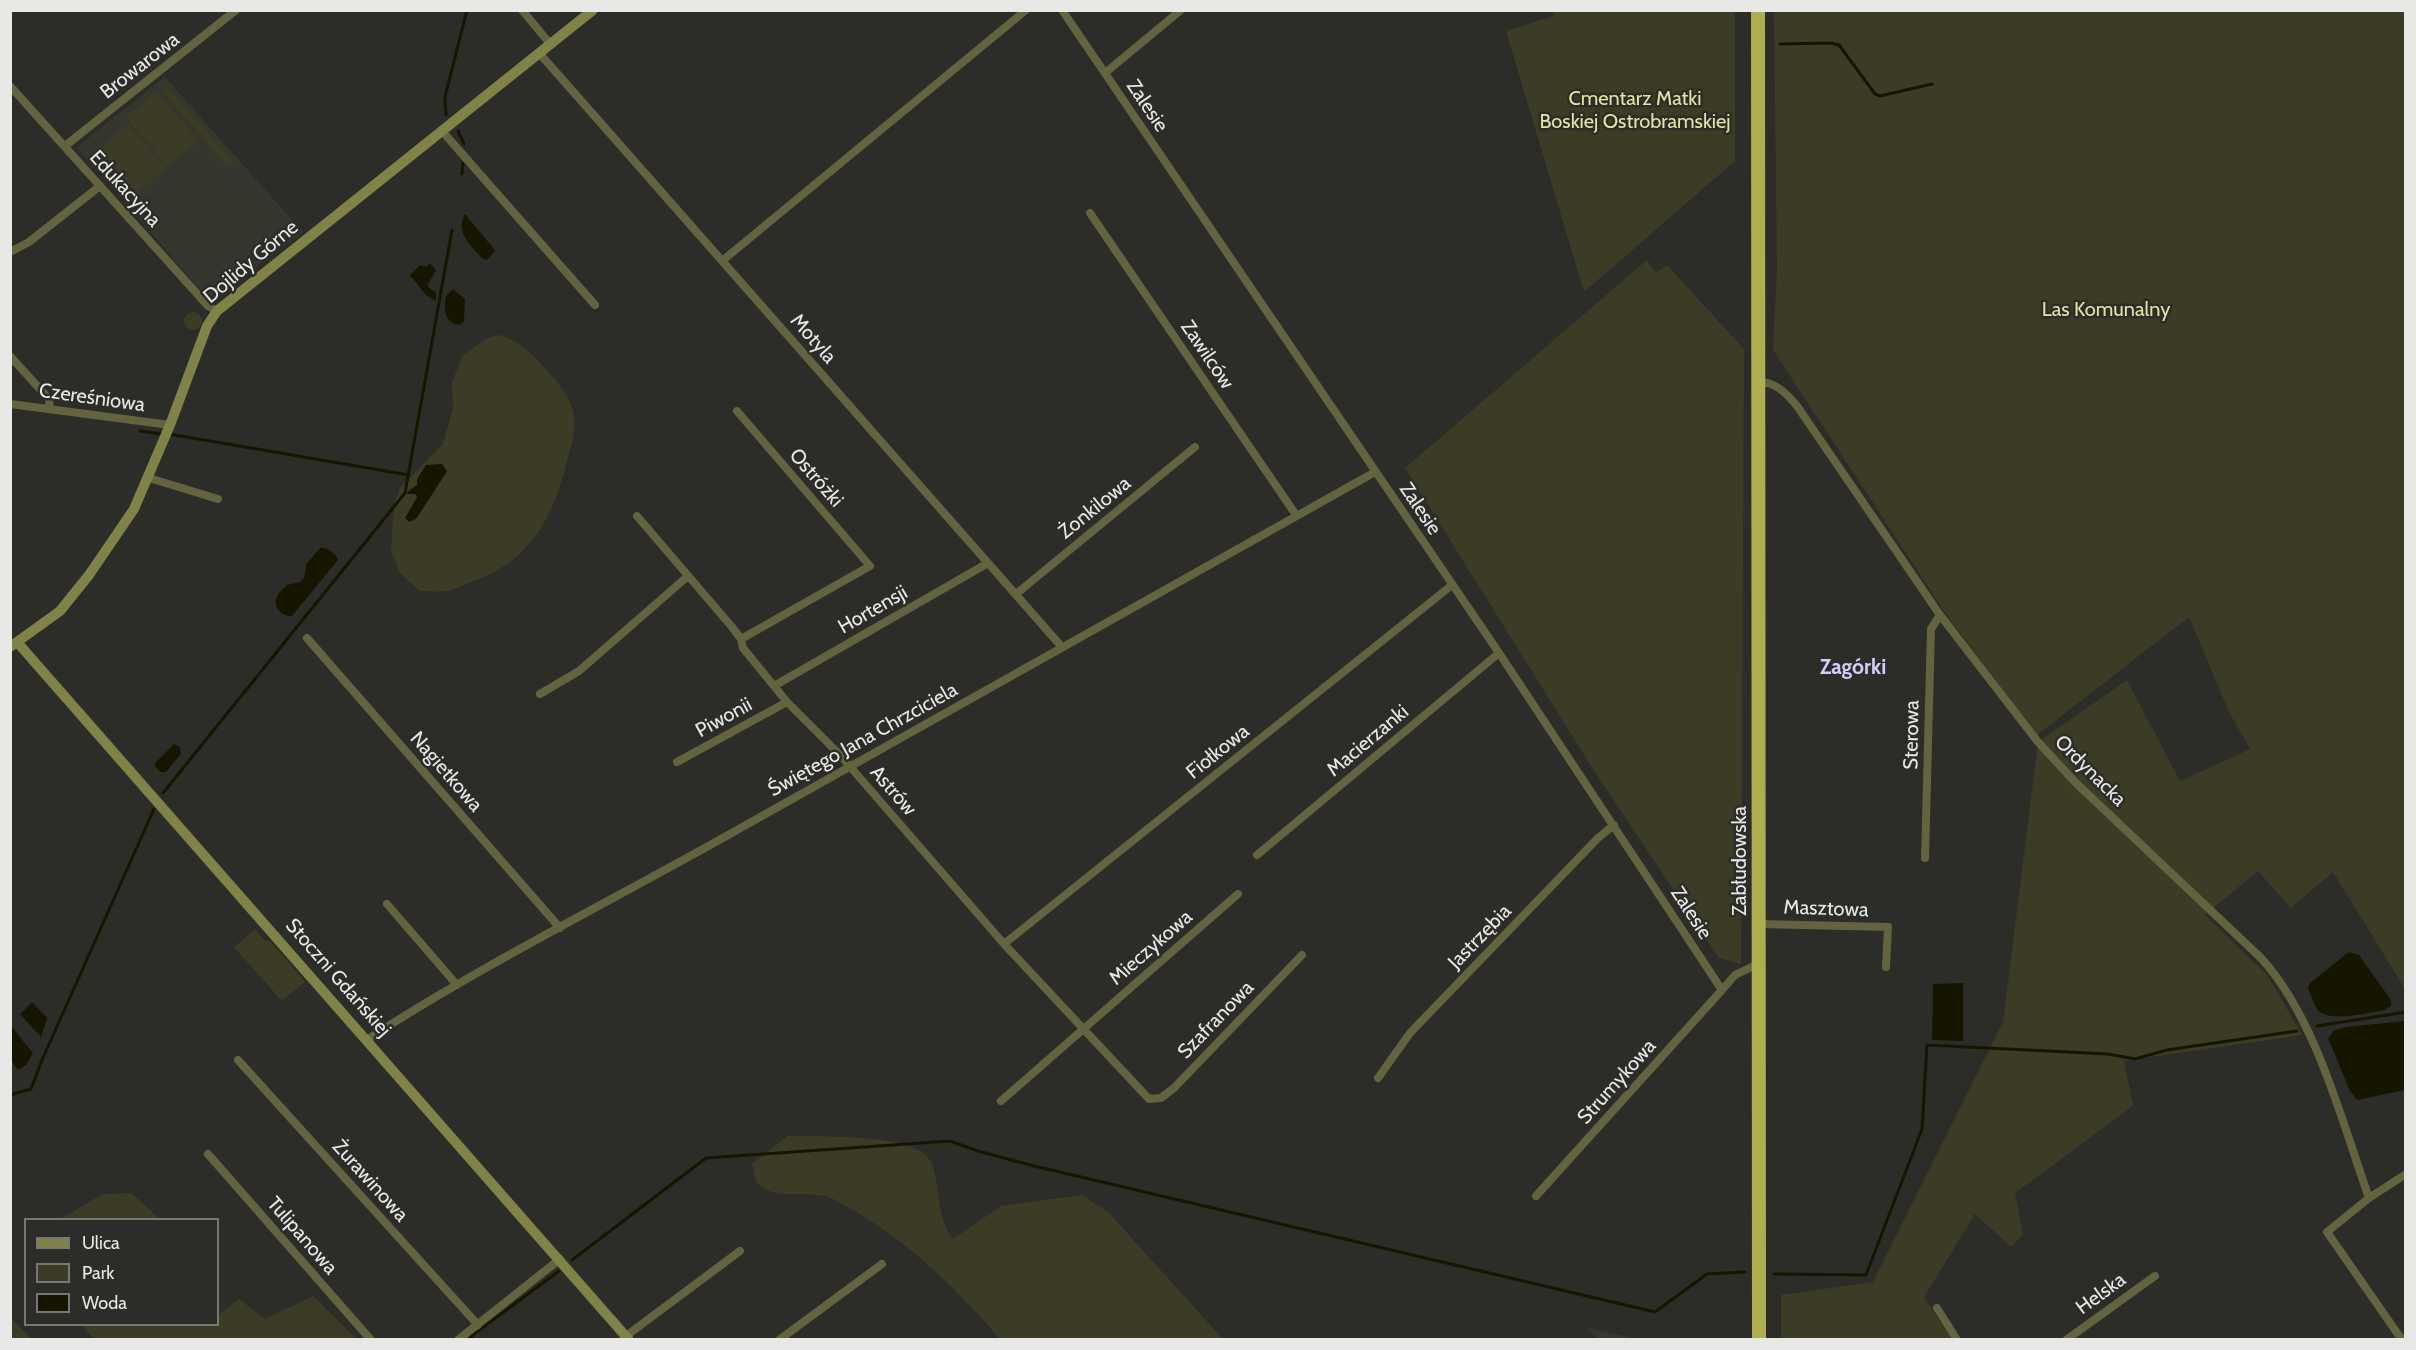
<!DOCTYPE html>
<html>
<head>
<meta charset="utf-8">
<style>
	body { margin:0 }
	#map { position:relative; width:2416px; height:1350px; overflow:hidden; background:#2c2c29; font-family:Cabin,sans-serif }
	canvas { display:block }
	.frame { position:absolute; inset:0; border:12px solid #e8e8e7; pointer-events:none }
	.legend { position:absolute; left:24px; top:1218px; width:195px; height:108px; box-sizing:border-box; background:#2c2c29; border:2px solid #777775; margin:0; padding:8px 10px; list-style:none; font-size:18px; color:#e8e8e7 }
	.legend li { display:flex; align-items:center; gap:12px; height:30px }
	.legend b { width:30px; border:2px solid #777775 }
</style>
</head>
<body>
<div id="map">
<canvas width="2416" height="1350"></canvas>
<div class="frame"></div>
<ul class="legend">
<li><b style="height:8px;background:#818248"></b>Ulica</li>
<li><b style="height:16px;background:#3c3c26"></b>Park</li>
<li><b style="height:16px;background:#161600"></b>Woda</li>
</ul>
</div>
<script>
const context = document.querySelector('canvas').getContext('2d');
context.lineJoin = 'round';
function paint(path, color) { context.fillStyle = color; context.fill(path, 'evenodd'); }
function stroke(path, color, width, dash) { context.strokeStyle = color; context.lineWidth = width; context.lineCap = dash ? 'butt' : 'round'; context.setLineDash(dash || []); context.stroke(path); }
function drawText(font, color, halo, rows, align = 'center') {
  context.font = font + ' Cabin,sans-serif'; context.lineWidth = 5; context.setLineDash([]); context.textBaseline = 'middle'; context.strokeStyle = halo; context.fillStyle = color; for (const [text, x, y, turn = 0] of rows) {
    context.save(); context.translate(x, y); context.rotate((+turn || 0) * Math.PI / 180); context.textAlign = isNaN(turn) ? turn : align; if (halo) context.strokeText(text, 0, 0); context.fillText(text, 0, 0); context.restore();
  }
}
paint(new Path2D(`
	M165,77L303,232L216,297L203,293L77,147Z
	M1586,1327L1637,1339H1597Z`), '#35362d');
paint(new Path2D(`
	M1553,11H1735V161L1584,292L1506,31L1554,16Z
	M1774,11H2405V989L2333,872L2291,908L2258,871L2205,915L2268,976L2302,1035L2124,1061L2133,1106L2015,1193L2023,1235L2011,1247L1975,1214L1924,1297L1951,1339H1781V1295L1873,1282L2003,1022L2038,742L2127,680L2180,781L2250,749L2229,712L2189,617L2037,735L1946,614L1773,350L1777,269Z
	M167,86L234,162L228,167L162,91Z
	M156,91L198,140L168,166L126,117Z
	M128,124L166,168L137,193L99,150Z
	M1647,260L1656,273L1667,265L1744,349L1741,964L1719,958L1591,766L1405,468Z
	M184 321a9 9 0 1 1 18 0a9 9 0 1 1-18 0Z
	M498,335C516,338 531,353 543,366C555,379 569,394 573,411C578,428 570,449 566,465C552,520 529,561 474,581C466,584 457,589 448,591C439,592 429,591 420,591L400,573L391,551L394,504L400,488L443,444L453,409L452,382L463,355L488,338Z
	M255,929L265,941H270L305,982L282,1001L234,947Z
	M787,1136C817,1137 921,1132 932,1164C941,1189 936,1217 953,1239L1001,1206L1082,1195L1108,1212L1223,1339H1000C953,1284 897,1231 831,1198C812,1189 770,1202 757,1182C754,1178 754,1169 752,1164Z
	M131,1193L160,1219H60L103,1194Z
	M313,1296L357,1339H94L81,1325L218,1324V1315L239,1299L265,1319Z
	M11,1318L32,1339H11Z`), '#3c3c26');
paint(new Path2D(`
	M465,214L494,249L495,251L487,260L483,259C472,247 454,232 465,214Z
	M430,263L436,270L427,286L436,293V301L427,296L410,275L420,265L426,267Z
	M453,289L465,299L464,321L459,325C443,322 444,309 446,296Z
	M442,464L447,471L444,476L416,519L409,522L405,518L417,497L415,494H407V492L417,485V479L426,465Z
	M320,548C327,547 336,553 338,560L292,616C282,617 272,607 277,597C279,592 284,588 287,585L300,582L304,578L307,563Z
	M174,744L180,747L181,754L166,772H160L155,766V763Z
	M2349,952L2359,955L2391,1000V1006L2385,1010C2371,1012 2327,1024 2317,1009C2313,1003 2311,994 2308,988L2310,983Z
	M1963,983V1041L1932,1040L1933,984Z
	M32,1002L47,1018L41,1037L20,1014Z
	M2405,1021V1090L2357,1100L2350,1091L2328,1038L2335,1030L2346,1027Z
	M11,1026L33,1053L26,1065L18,1070L11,1060Z`), '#161600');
stroke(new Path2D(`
	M1780,44L1830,43L1839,45L1875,94L1880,96L1932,84
	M446,115L445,97L467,10
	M458,131L464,144
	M462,174L463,163
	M140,431L162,434
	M169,434L409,475
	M163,793L405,493L452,230
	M2317,1026L2406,1012
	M10,1095L31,1089L42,1060L154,809
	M572,1260L706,1158L950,1141L978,1151L1030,1165L1655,1312L1707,1274L1745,1272
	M1774,1274L1866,1275L1922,1129L1927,1045L2108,1054L2135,1059L2167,1050L2297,1031
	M466,1340L559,1271`), '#161600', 3);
stroke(new Path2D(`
	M522,10L551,45
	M1062,10L1499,653L1722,990L1735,975L1758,964
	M540,54L1061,646
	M1105,73L1181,10
	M10,86L200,297L208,306L217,311
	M442,131L595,305
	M65,146L236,10
	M1090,213L1296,515
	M10,252L29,242L100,186
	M722,261L1026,10
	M10,356L49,399L50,408
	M1759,382C1776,382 1786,393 1797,406L1940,615L2038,742L2076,783L2261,958C2316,1018 2342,1122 2369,1198
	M10,404L170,425
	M737,411L870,566L741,639
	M149,478L218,499
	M637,516L732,627L741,639L743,648L787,702L840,755L1004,944L1149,1099L1161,1098L1174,1088L1302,955
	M1016,594L1195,447
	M307,638L560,928
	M774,686L988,563
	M540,694L579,671L688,576
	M677,762L787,702
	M1257,855L1499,653
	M1925,858L1931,629L1940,615
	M387,904L457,985
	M1759,924L1888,927L1886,967
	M1004,944L1452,585
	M368,1039C481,966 603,905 721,839C939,716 1157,593 1375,472
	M238,1060L478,1325
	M1378,1078L1410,1033L1598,838L1614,825
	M1001,1101L1238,894
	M208,1154L371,1340
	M1536,1196L1722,990
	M1937,1308L1957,1340
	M626,1336L740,1251
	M458,1340L560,1259
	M779,1340L882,1264
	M2066,1340L2155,1276
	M2402,1340L2327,1232L2369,1198L2406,1174`), '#636340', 8);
stroke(new Path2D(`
	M17,642L629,1340
	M10,647L60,611L89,575L134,509L170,425L207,326L217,311L593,10`), '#818248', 10);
stroke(new Path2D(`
	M1758,10L1759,1340`), '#aeae51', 14);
drawText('20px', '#e8e8e7', '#2c2c29', [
	["Browarowa",140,66,-38],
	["Zalesie",1147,106,56],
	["Edukacyjna",125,189,48],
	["Dojlidy Górne",251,262,-40],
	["Motyla",813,339,49],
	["Zawilców",1207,355,56],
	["Czereśniowa",92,398,8],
	["Ostróżki",816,478,49],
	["Żonkilowa",1095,508,-39],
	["Zalesie",1420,509,56],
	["Hortensji",873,610,-30],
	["Piwonii",724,718,-29],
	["Sterowa",1912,735,-89],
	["Świętego Jana Chrzciciela",863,740,-29],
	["Macierzanki",1368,741,-40],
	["Fiołkowa",1218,752,-39],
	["Ordynacka",2090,771,45],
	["Nagietkowa",446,772,49],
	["Astrów",893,791,49],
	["Zabłudowska",1740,861,-90],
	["Masztowa",1826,909,2],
	["Zalesie",1691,913,57],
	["Jastrzębia",1480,937,-46],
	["Mieczykowa",1151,948,-41],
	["Stoczni Gdańskiej",338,978,49],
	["Szafranowa",1216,1020,-46],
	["Strumykowa",1617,1082,-48],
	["Żurawinowa",370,1181,48],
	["Tulipanowa",302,1236,49],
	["Helska",2101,1294,-36]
]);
drawText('20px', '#e3e4a1', '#2c2c29', [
	["Cmentarz Matki",1635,99],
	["Boskiej Ostrobramskiej",1635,122],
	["Las Komunalny",2106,310]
]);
drawText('bold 21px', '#d1cef9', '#2c2c29', [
	["Zagórki",1853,668]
]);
</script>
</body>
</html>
